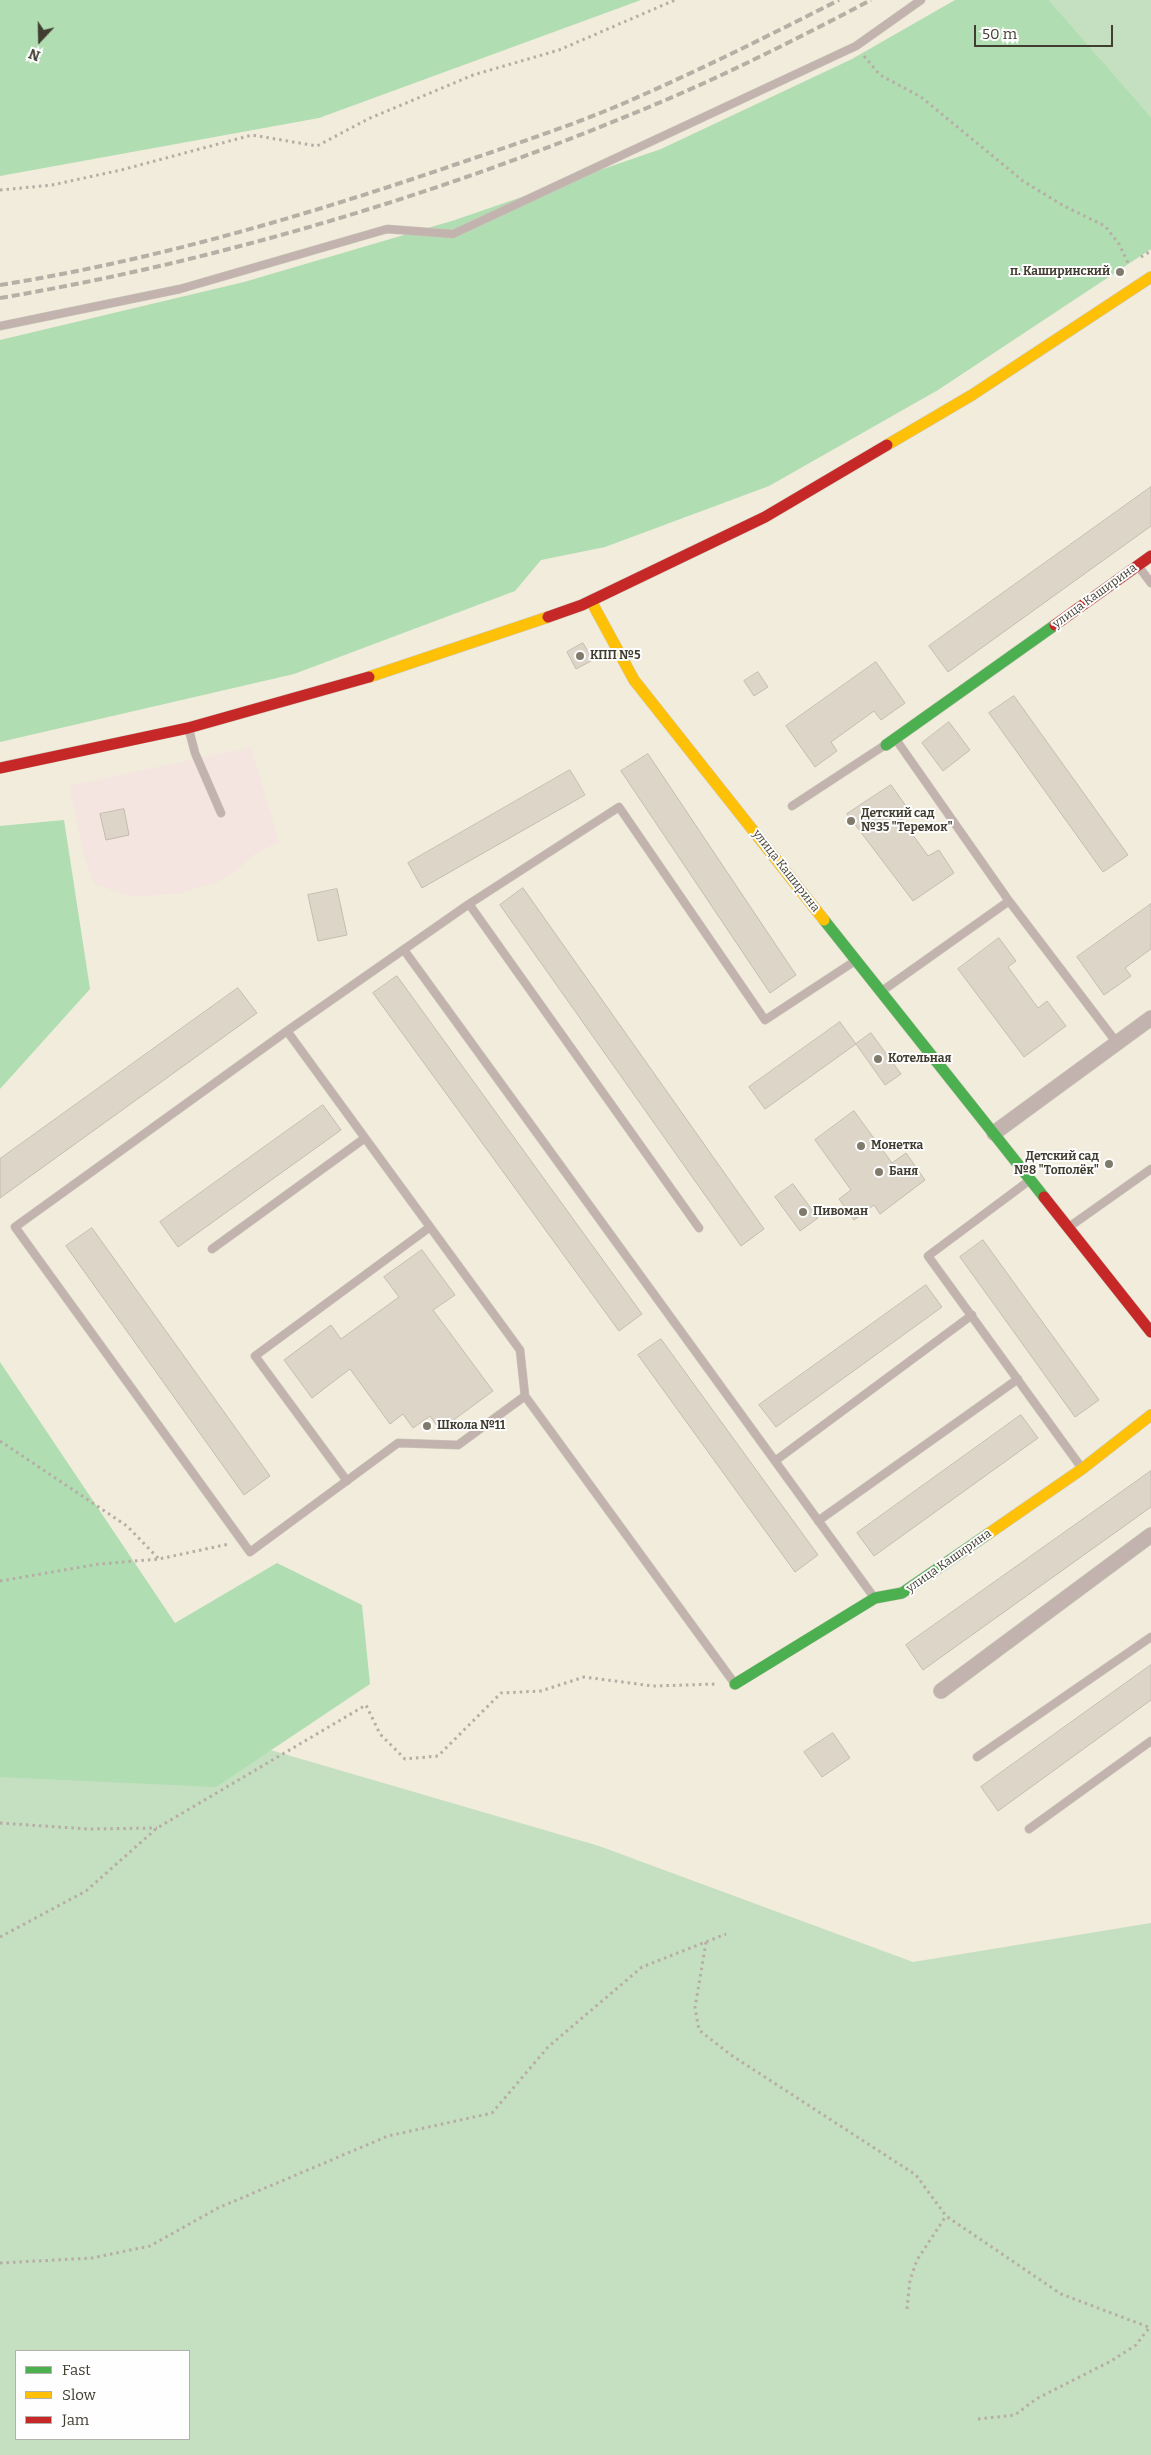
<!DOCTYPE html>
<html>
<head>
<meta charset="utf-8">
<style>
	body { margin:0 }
	#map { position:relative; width:1151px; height:2455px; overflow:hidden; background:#f1ecdb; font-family:Bitter,serif }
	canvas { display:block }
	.legend { position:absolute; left:15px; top:2350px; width:175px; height:90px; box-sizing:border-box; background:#fefefe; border:1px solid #b2b1ac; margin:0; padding:6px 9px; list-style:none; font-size:15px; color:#413d30 }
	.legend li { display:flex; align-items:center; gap:10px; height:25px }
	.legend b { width:25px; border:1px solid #b2b1ac }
	.north { position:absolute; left:15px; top:15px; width:50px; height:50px; -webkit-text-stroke:4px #fefefe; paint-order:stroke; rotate:201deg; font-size:14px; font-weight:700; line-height:20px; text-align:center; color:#413d30 }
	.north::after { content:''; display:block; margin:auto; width:18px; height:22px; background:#413d30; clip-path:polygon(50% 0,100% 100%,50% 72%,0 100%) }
	.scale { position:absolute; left:974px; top:25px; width:139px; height:22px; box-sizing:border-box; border:2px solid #413d30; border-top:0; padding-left:6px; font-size:15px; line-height:18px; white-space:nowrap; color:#413d30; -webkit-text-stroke:4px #fefefe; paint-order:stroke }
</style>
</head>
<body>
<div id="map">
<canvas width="1151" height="2455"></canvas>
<ul class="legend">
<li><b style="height:6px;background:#4caf50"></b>Fast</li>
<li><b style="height:6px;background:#ffc107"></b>Slow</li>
<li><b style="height:6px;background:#c62828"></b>Jam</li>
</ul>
<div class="north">N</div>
<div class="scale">50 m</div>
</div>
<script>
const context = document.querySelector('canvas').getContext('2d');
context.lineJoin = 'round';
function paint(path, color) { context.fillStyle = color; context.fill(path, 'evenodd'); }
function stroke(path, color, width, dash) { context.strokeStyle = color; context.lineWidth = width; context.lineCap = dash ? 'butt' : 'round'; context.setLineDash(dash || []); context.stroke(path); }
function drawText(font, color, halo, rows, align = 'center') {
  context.font = font + ' Bitter,serif'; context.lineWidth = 4; context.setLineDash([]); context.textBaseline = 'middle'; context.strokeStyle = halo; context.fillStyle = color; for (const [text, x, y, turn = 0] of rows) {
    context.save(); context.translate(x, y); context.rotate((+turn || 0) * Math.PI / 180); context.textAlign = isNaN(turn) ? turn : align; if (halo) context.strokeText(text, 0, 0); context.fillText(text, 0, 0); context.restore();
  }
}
paint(new Path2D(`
	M251,747L279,842L255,854L237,870L217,882L181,893L133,897L94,884L84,856L69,786Z`), '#f5e5e0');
paint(new Path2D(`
	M1049,0H1151V117Z
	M0,1671L599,1846L913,1962L1151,1923V2455H0ZM16,2351H189V2439H16Z`), '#c5dfc1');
paint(new Path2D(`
	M0,0H641L319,118L0,176Z
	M955,0H1049L1151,117V249L938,390L769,486L605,547L541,560L515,591L294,674L0,742V340L244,282L455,220L661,149L852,59Z
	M64,820L90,989L0,1089V826Z
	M0,1362L175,1623L277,1563L362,1605L370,1684L216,1787L0,1777Z`), '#b0ddb1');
const building = new Path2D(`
	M1151,487V526L948,672L929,646Z
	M583,643L593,660L576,669L567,652Z
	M876,662L905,703L881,720L874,711L831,742L837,751L815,767L786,726Z
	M758,672L768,687L754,696L744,681Z
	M1014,696L1128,855L1103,872L989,713Z
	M949,722L970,750L943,771L922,743Z
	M648,754L796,975L770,993L621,771Z
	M570,770L585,795L422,888L408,863Z
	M891,785L906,806L897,813L928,856L939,850L954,873L913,901L847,814Z
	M124,809L129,835L106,840L100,814Z
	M523,888L764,1229L741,1246L500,905Z
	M337,889L347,935L318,941L308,895Z
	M1151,904V949L1125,968L1131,976L1104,995L1077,957Z
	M999,938L1016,961L1008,967L1038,1008L1047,1001L1066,1026L1024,1057L958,969Z
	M397,976L642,1314L619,1331L373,993Z
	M238,988L257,1013L0,1198V1159Z
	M840,1022L856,1044L765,1109L749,1087Z
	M871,1033L901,1074L885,1085L856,1044Z
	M323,1105L341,1130L178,1247L160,1222Z
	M854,1111L892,1163L906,1153L925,1180L880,1214L874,1205L854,1220L839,1199L851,1190L815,1140Z
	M793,1184L818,1218L800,1231L775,1197Z
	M92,1228L270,1476L244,1495L66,1246Z
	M983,1240L1099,1400L1075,1417L960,1257Z
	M422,1250L455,1295L433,1310L493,1391L440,1430L430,1416L413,1428L403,1414L390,1424L350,1369L312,1398L284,1360L331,1325L341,1339L399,1297L384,1277Z
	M926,1285L942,1307L776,1427L759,1405Z
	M661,1339L818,1555L795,1572L638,1355Z
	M1021,1415L1038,1438L874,1556L857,1533Z
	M1151,1471V1507L923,1670L906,1645Z
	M1151,1665V1700L998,1811L981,1787Z
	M833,1733L850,1758L822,1777L804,1752Z`);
paint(building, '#ded5c9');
stroke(building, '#c4bcb1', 1);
const lane = new Path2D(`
	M0,326L180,289L387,229L453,234L856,46L921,0
	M1139,567L1151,583
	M189,730L195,753L221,813
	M897,741L1009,901L1117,1043
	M792,806L885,745
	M469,904L699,1228
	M404,950L873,1596
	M882,991L1009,901
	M365,1138L520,1350L525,1396L735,1684
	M1030,1180L928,1256L1081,1467
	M1069,1227L1151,1169
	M212,1249L365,1138L287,1031
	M525,1396L458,1445L398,1443L250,1552L15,1227L287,1031L469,904L619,807L765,1020L855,961
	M775,1461L972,1315
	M347,1481L255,1356L430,1227
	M818,1521L1018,1379
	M977,1757L1151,1637
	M1029,1829L1151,1741`);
const street = new Path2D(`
	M994,1133L1151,1018
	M941,1691L1151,1535`);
const fast = new Path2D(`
	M886,745L1055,625
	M824,920L1044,1197
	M735,1684L875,1598L902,1593L988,1534`);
const slow = new Path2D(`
	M887,445L972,395L1151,277
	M591,601L634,680L824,920
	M369,677L548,617
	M988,1534L1082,1469L1151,1415`);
const jam = new Path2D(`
	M548,617L582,605L765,517L887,445
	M1055,625L1151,556
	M0,768L188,728L369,677
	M1044,1197L1151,1332`);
stroke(lane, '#ccc8ba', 9);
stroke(street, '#ccc8ba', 16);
stroke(fast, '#ccc8ba', 12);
stroke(slow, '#ccc8ba', 12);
stroke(jam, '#ccc8ba', 12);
stroke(new Path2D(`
	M864,56L880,75L921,97L1023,181L1064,206L1105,226L1119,244L1129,265
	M0,190L52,185L121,170L252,135L317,146L368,119L473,75L559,50L675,0
	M1141,257L1151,251
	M0,1441L127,1526L159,1559
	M0,1581L99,1564L159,1559L229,1544
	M0,1823L88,1829L157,1828
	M0,1937L86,1891L157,1828L366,1705L380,1734L405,1759L438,1756L501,1693L541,1691L584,1677L653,1686L717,1684
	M706,1942L695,2008L699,2030L731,2055L916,2175L946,2216L1061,2294L1151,2328
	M0,2263L92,2258L150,2246L218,2208L388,2136L492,2113L548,2047L642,1967L726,1934
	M907,2309L910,2280L917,2260L946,2216
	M978,2419L1015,2415L1036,2399L1111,2361L1136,2345L1149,2328`), '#b7ada6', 3, [2.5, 4]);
stroke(lane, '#c2b3af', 8);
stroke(street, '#c2b3af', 15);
stroke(fast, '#4caf50', 11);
stroke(slow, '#ffc107', 11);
stroke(jam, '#c62828', 11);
stroke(new Path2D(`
	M0,285C156,260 308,215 457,164C515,144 574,125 629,101C700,70 770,35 839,0
	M0,298C214,262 431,197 632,114C714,81 793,41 871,0`), '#b6afa5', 4, [8, 4]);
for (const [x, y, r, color] of [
	[1120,272,5,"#7f7a6c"],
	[580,656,5,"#7f7a6c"],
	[851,821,5,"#7f7a6c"],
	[878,1059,5,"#7f7a6c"],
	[861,1146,5,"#7f7a6c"],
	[1109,1164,5,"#7f7a6c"],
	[879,1172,5,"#7f7a6c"],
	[803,1212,5,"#7f7a6c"],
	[427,1426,5,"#7f7a6c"]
]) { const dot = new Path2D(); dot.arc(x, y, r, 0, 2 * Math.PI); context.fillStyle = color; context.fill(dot); stroke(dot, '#fefefe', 2); }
drawText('bold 12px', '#413d30', '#fefefe', [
	["п. Каширинский",1110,272,"right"],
	["КПП №5",590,656],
	["Детский сад",861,814],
	["№35 \"Теремок\"",861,828],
	["Котельная",888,1059],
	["Монетка",871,1146],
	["Детский сад",1099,1157,"right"],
	["№8 \"Тополёк\"",1099,1171,"right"],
	["Баня",889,1172],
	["Пивоман",813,1212],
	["Школа №11",437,1426]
], 'left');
drawText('12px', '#413d30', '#fefefe', [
	["улица Каширина",1095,596,-36],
	["улица Каширина",786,871,52],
	["улица Каширина",949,1561,-35]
]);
</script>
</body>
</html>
